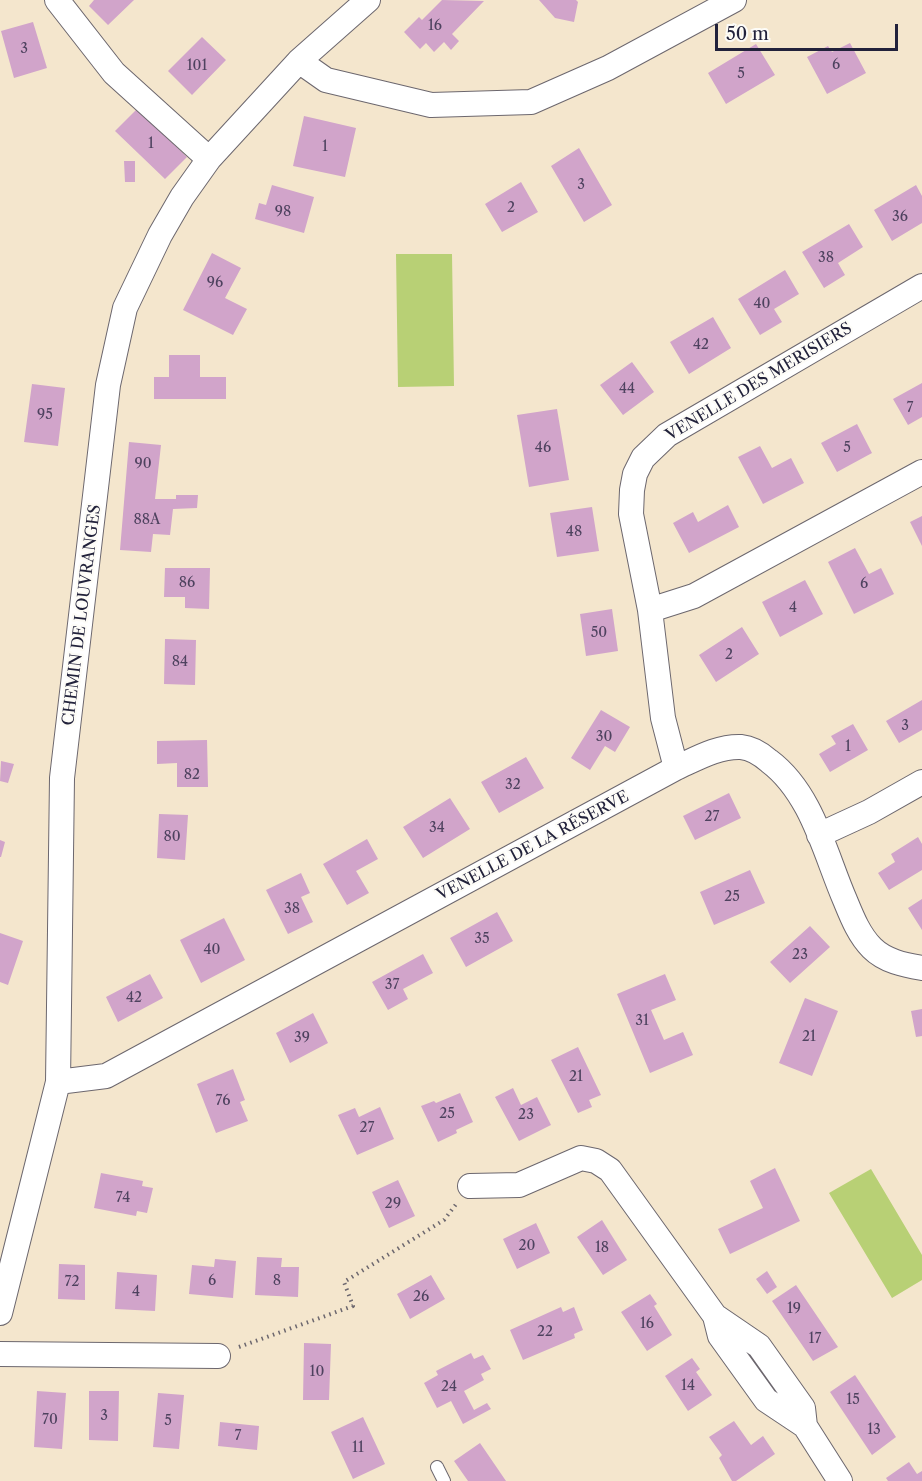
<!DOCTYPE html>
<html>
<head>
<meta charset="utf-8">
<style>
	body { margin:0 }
	#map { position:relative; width:922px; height:1481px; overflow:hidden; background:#f4e6cd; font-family:"Libre Caslon Text",serif }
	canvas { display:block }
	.scale { position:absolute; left:715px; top:24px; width:183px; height:27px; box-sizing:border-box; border:3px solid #22223b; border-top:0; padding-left:8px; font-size:18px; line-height:21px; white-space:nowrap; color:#22223b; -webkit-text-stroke:4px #fdfcf7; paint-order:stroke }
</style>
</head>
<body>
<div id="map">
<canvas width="922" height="1481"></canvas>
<div class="scale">50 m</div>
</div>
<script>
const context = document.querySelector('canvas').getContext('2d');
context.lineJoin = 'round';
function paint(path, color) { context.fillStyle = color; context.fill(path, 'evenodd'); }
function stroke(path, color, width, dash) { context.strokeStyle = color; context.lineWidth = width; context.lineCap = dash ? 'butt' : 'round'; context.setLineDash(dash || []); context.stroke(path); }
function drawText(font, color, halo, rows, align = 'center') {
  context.font = font + ' "Libre Caslon Text",serif'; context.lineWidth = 4.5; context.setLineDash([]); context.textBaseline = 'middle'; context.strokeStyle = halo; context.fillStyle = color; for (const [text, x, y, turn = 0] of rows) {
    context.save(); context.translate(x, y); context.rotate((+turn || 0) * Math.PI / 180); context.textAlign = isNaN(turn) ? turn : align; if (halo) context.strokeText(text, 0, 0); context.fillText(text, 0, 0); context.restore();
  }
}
paint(new Path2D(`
	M396,254H452L454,386L398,387Z
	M871,1169L922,1255V1280L892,1298L829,1193Z`), '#b8d075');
paint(new Path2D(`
	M94,0H134L108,25L89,6Z
	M442,0L484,1L452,34L459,41L451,50L444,42L434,52L426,43L420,49L404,32L419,17L422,20Z
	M539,0H576L578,2L574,22L555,18Z
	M33,22L47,68L14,78L1,31Z
	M202,37L226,60L192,95L168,71Z
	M850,43L866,73L827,94L807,57L828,46L832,52Z
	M756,44L775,75L726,104L708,73Z
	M137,109L187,157L165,179L115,131Z
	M304,116L356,128L345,177L293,166Z
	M579,148L612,205L584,222L551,166Z
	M124,161H135V182H125Z
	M521,182L538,212L502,232L485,204Z
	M272,185L314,197L304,233L255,219L259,203L266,205Z
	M916,185L922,196V223L892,241L874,210Z
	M849,224L863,247L838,263L845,275L824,288L802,252Z
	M212,253L241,268L225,298L247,309L233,335L183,310Z
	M785,270L799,294L774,309L782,322L760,335L738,299Z
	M713,317L731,348L689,374L670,342Z
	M169,355H200V377H226V399H154V377H169Z
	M632,362L654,392L623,415L600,385Z
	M922,383V417L908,425L893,399Z
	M32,384L65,388L58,446L24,442Z
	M557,409L569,480L529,487L517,415Z
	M857,424L872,453L837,472L821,443Z
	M129,442L161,445L155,499H176V495H198L197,508L173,509L170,535L153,534L151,552L120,550Z
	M760,446L772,468L791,458L804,483L763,504L738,457Z
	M728,505L739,527L689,553L673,523L693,512L698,522Z
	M592,507L599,551L557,557L550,513Z
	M922,516V546L910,522Z
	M855,548L869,574L881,568L894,594L854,614L828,562Z
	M165,568H210L209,609L185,608V597H164Z
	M805,580L823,614L780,637L762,602Z
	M612,609L618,651L586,656L580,614Z
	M742,627L759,654L716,682L699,655Z
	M165,639L196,640L195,685L164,684Z
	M922,700V730L899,743L886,721Z
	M601,710L630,727L615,752L605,746L590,770L571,758Z
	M853,724L868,750L830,772L819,754L836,744L831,736Z
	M207,740L208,787H177V763L157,764V741Z
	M526,757L544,788L499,813L481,782Z
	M1,761L14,764L8,783L0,781Z
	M729,793L741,818L695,840L683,816Z
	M450,798L470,829L423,858L403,827Z
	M159,814L188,815L185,860L157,858Z
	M918,837L922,844V870L889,890L878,873L895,862L891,854Z
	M367,839L378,859L356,871L369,893L347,905L323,864Z
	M0,840L5,842L1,857H0Z
	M750,870L765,903L714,925L700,892Z
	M301,873L310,893L301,897L313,922L288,934L266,890Z
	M922,899V930L908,908Z
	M497,912L513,941L466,967L450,938Z
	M224,918L245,960L201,983L180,940Z
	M810,926L830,947L790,983L770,962Z
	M0,933L23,941L8,985L0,982Z
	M423,954L433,973L403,989L408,999L388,1010L372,982Z
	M150,974L163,998L118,1022L106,997Z
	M665,974L676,1000L651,1010L664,1040L683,1032L693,1055L650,1073L617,994Z
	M805,998L838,1011L812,1076L779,1063Z
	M922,1009V1036L916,1037L911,1011Z
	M313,1013L328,1043L290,1063L276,1033Z
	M578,1047L601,1095L589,1100L592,1107L578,1113L551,1060Z
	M233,1069L245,1100L240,1102L248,1121L216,1133L197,1084Z
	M513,1088L521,1105L537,1097L551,1125L519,1141L495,1097Z
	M460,1093L473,1122L456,1130L457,1133L438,1142L421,1106L434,1101L436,1103Z
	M380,1107L394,1139L357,1155L338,1115L355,1108L359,1117Z
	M775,1168L800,1221L730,1254L718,1229L763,1208L750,1181Z
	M101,1173L143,1181L142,1186L153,1188L147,1213L137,1211L136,1216L94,1208Z
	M398,1180L415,1216L389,1228L372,1192Z
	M602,1220L627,1260L603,1275L577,1237Z
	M536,1223L550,1253L517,1269L503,1239Z
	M257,1257L282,1258L281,1267H299L298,1297L255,1295Z
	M215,1259L236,1261L233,1298L189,1294L192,1265L214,1267Z
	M59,1264L85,1265V1300L58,1299Z
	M767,1271L777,1287L767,1294L756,1279Z
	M117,1272L157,1275L155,1311L115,1309Z
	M431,1275L445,1299L410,1319L397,1294Z
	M796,1285L838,1347L813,1361L772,1301Z
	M650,1294L657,1304L654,1306L672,1335L647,1351L621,1312Z
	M561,1307L563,1312L574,1307L583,1330L574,1334L575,1338L523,1360L510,1330Z
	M304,1343L331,1344L329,1400H303Z
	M471,1353L474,1359L483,1355L491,1369L481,1374L484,1380L464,1391L474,1410L487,1403L491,1409L463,1424L451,1401L437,1408L424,1383L438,1375L436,1371Z
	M692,1358L700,1369L696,1372L712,1395L688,1411L665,1376Z
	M855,1375L896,1437L872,1455L830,1392Z
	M37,1391L66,1393L62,1449L34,1447Z
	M89,1391H119L118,1441L89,1440Z
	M158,1393L184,1395L179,1449L153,1447Z
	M363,1417L385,1464L353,1479L331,1432Z
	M734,1421L751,1445L763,1436L775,1454L736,1481H732L719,1458L722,1455L709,1437Z
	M220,1422L259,1426L257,1450L218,1446Z
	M480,1443L506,1481H468L454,1461Z
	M909,1462L917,1474L922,1471V1481H888L886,1478Z`), '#d1a4ca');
const service = new Path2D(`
	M437,1467L444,1481`);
const minor = new Path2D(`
	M57,0L114,73L209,159
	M299,61L326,80L431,105L531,102L608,68L734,0
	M650,610L694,596L922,472
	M676,768L663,718L650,610L631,514L632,490L635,474L643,458L667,435L922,286
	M819,835L869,812L922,782
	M58,1082L106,1076L676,768C696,759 718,746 741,747C752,748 761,754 769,761C812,793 825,854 845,900C852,917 859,935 872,948C885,961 904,965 922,968
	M470,1186L519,1185L581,1158L596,1161L610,1170L715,1316L759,1346L803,1408L805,1426
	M0,1313L58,1082L62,778L108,385L125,308L160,235L182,197L209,159L299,61L368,0
	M715,1316L720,1336L766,1400L805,1426L840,1481
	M0,1354L218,1356`);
stroke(service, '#6c676e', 14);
stroke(minor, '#6c676e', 26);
stroke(new Path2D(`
	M239,1347L353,1306L344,1282L444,1220L457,1203`), '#6c676e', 4, [1.5, 4.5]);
stroke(service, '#fff', 12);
stroke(minor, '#fff', 24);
drawText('14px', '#4e425f', null, [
	["16",435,26],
	["3",24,49],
	["6",836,65],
	["101",197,66],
	["5",741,74],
	["1",151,144],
	["1",325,147],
	["3",581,185],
	["2",511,208],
	["98",283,212],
	["36",900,217],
	["38",826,258],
	["96",215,283],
	["40",762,304],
	["42",701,345],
	["44",627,389],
	["7",910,408],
	["95",45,415],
	["46",543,448],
	["5",847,448],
	["90",143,464],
	["88A",147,520],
	["48",574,532],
	["86",187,583],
	["6",864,584],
	["4",793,608],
	["50",599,633],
	["2",729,655],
	["84",180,662],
	["3",905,726],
	["30",604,737],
	["1",848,747],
	["82",192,775],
	["32",513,785],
	["27",712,817],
	["34",437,828],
	["80",172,837],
	["25",732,897],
	["38",292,909],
	["35",482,939],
	["40",212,950],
	["23",800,955],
	["37",392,985],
	["42",134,998],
	["31",642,1021],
	["21",809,1037],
	["39",302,1038],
	["21",576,1077],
	["76",223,1101],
	["25",447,1114],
	["23",526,1115],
	["27",367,1128],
	["74",123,1198],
	["29",393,1204],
	["20",527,1246],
	["18",602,1248],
	["6",212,1281],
	["8",277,1281],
	["72",72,1282],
	["4",136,1292],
	["26",421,1297],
	["19",794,1309],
	["16",647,1324],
	["22",545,1332],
	["17",815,1339],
	["10",317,1372],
	["14",688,1386],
	["24",449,1387],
	["15",853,1400],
	["3",104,1416],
	["70",50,1420],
	["5",168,1421],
	["13",874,1430],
	["7",238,1436],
	["11",358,1448]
]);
drawText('16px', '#22223b', '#fdfcf7', [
	["VENELLE DES MERISIERS",759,382,-31],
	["CHEMIN DE LOUVRANGES",82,615,-83],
	["VENELLE DE LA RÉSERVE",533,846,-28]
]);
</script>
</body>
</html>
